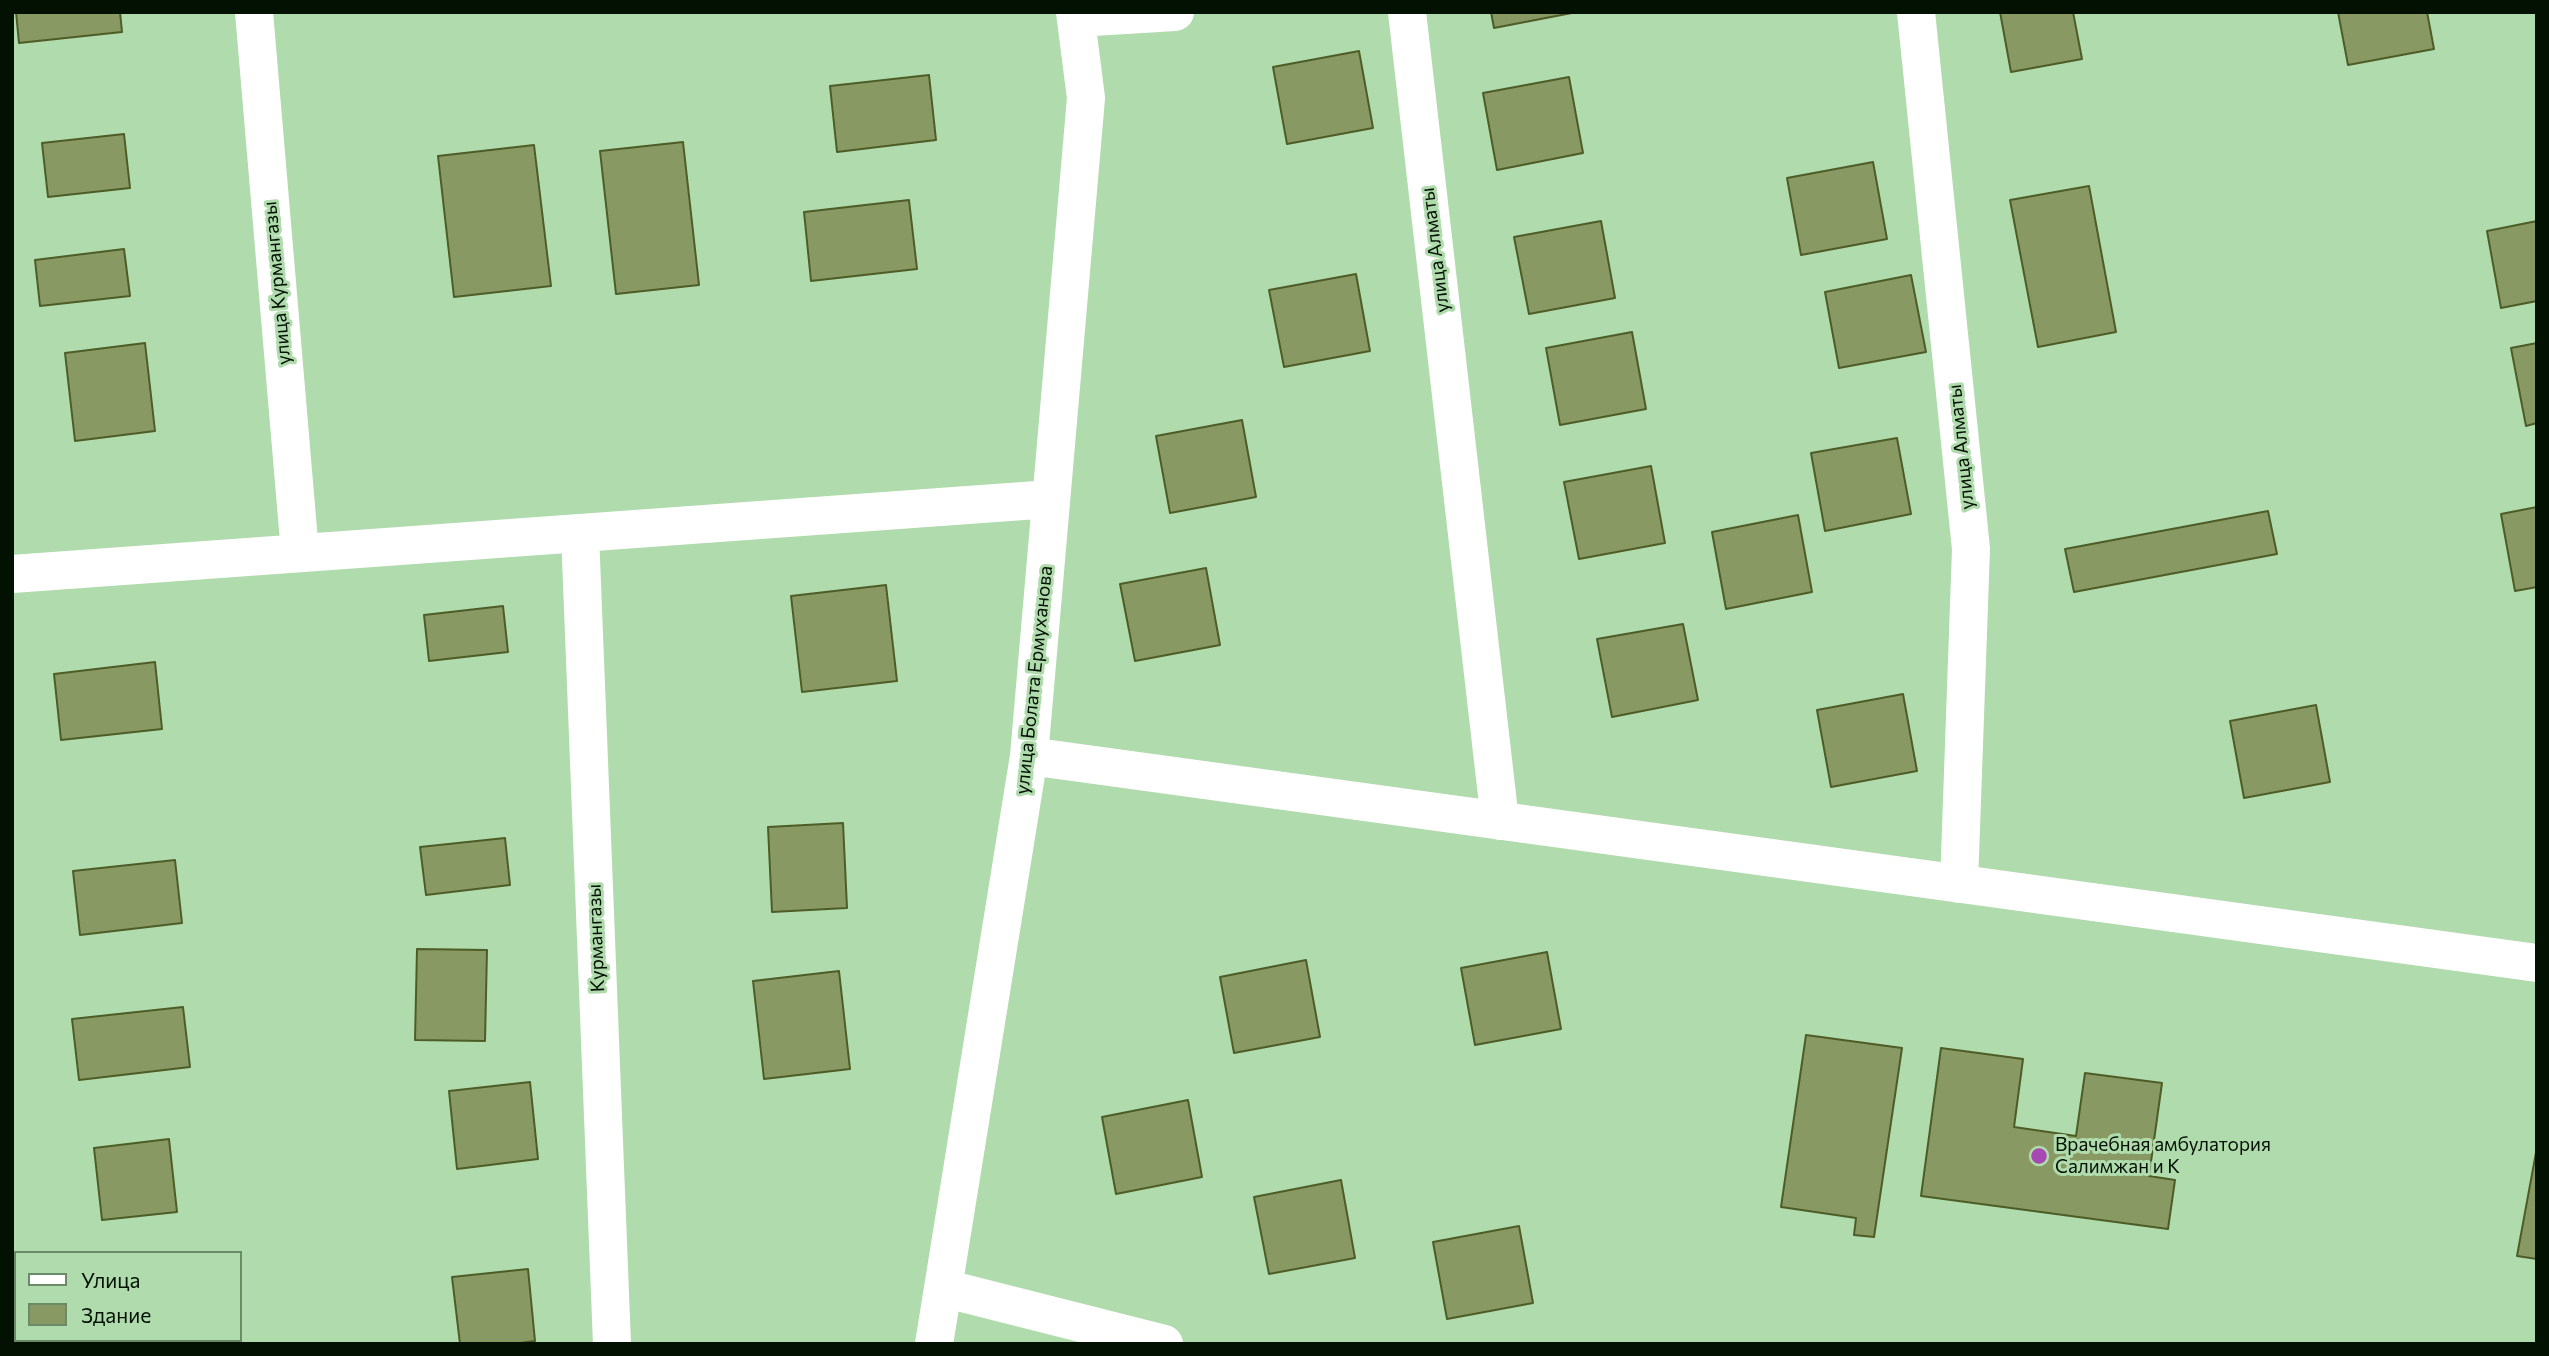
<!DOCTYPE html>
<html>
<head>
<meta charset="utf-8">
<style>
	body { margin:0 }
	#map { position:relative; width:2549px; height:1356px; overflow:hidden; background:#b0dbac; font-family:Commissioner,sans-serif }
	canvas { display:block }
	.frame { position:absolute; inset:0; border:14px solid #031103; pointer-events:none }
	.legend { position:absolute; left:14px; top:1251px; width:228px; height:91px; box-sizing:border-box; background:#b0dbac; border:2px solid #6b8a68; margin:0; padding:9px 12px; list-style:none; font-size:21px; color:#031103 }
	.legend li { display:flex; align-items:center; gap:14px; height:35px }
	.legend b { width:35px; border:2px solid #6b8a68 }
</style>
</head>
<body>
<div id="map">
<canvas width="2549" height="1356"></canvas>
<div class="frame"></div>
<ul class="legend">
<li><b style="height:9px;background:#fff"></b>Улица</li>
<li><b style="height:19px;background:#889963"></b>Здание</li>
</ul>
</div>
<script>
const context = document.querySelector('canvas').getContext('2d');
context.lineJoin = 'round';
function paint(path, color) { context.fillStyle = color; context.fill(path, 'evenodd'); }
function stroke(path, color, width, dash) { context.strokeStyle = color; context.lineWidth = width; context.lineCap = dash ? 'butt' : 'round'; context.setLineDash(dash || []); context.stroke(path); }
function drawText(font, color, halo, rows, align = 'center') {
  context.font = font + ' Commissioner,sans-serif'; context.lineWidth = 6; context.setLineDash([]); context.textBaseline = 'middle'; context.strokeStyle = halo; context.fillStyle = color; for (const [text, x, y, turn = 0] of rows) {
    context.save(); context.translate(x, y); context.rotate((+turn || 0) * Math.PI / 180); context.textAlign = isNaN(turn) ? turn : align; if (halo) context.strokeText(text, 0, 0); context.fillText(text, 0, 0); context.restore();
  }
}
const building = new Path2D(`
	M16,12H120L122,32L19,43Z
	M1491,12H1577L1494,28Z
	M2000,12H2073L2082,59L2011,72Z
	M2338,12H2427L2434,49L2348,65Z
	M1359,51L1373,128L1287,144L1273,67Z
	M929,75L936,140L837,152L830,86Z
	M1569,77L1583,153L1497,170L1483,93Z
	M124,134L130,188L48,197L42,143Z
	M683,142L699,285L616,294L600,151Z
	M534,145L551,286L454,297L438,156Z
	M1873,162L1887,239L1801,255L1787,178Z
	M2089,186L2116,332L2038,347L2010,200Z
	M909,200L917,269L811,281L804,212Z
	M1601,221L1615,298L1529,314L1514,237Z
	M2537,221V301L2501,308L2487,231Z
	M124,249L130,296L40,306L35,260Z
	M1356,274L1370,351L1284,367L1269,290Z
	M1911,275L1926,352L1839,368L1825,292Z
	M1632,332L1646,409L1560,425L1546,348Z
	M145,343L155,431L75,441L65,353Z
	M2537,343V423L2526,426L2511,348Z
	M1242,420L1256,497L1170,513L1156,436Z
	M1897,438L1911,514L1825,531L1811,453Z
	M1651,466L1665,543L1579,559L1564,482Z
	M2537,507V587L2515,591L2501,514Z
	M2268,511L2277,554L2074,592L2065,549Z
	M1798,515L1812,592L1726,609L1712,532Z
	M1206,568L1220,645L1135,661L1120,584Z
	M886,585L897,681L802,692L791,596Z
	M503,606L508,652L429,661L424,615Z
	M1683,624L1698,700L1612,717L1597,639Z
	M155,662L162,729L61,740L54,674Z
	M1903,694L1917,771L1831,787L1817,710Z
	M2316,705L2330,782L2244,798L2230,721Z
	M843,823L847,908L772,912L768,827Z
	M505,838L510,885L426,895L420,847Z
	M175,860L182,923L80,935L73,871Z
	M417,949L487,950L485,1041L415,1040Z
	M1547,952L1561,1029L1475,1045L1461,968Z
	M1306,960L1320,1037L1234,1053L1220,977Z
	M839,971L850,1069L764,1079L753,981Z
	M183,1007L190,1067L79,1080L72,1019Z
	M1806,1035L1902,1048L1874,1237L1854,1235L1856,1218L1781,1207Z
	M1941,1048L2023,1059L2014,1127L2076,1136L2085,1073L2162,1083L2149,1176L2175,1180L2168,1229L1921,1196Z
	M530,1082L538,1159L457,1169L449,1091Z
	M1188,1100L1202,1177L1116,1194L1102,1117Z
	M169,1139L177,1212L102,1220L94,1148Z
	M2537,1147V1259L2517,1256Z
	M1341,1180L1355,1258L1269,1274L1254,1197Z
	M1519,1226L1533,1303L1447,1319L1433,1242Z
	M528,1269L535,1341L513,1344H460L452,1277Z`);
paint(building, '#889963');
stroke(building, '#4e5d28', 2);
stroke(new Path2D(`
	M254,12L300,553
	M1407,12L1500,821
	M1916,12L1971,549L1959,884
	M1076,18L1175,12
	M580,533L612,1344
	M12,574L1051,499
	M1029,756L2537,963
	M943,1288L1164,1344
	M934,1344L1029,756L1086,98L1075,12`), '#fff', 38);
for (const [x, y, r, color] of [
	[2039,1156,9,"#a649b3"]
]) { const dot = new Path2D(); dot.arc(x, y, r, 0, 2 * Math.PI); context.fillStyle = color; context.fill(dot); stroke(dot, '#b0dbac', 2.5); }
drawText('19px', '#031103', '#b0dbac', [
	["улица Алматы",1435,250,-97],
	["улица Курмангазы",277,283,-95],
	["улица Алматы",1961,447,-96],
	["улица Болата Ермуханова",1034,680,-84],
	["Курмангазы",596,938,-92]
]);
drawText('19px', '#031103', '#b0dbac', [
	["Врачебная амбулатория",2055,1145],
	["Салимжан и К",2055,1167]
], 'left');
</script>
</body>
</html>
